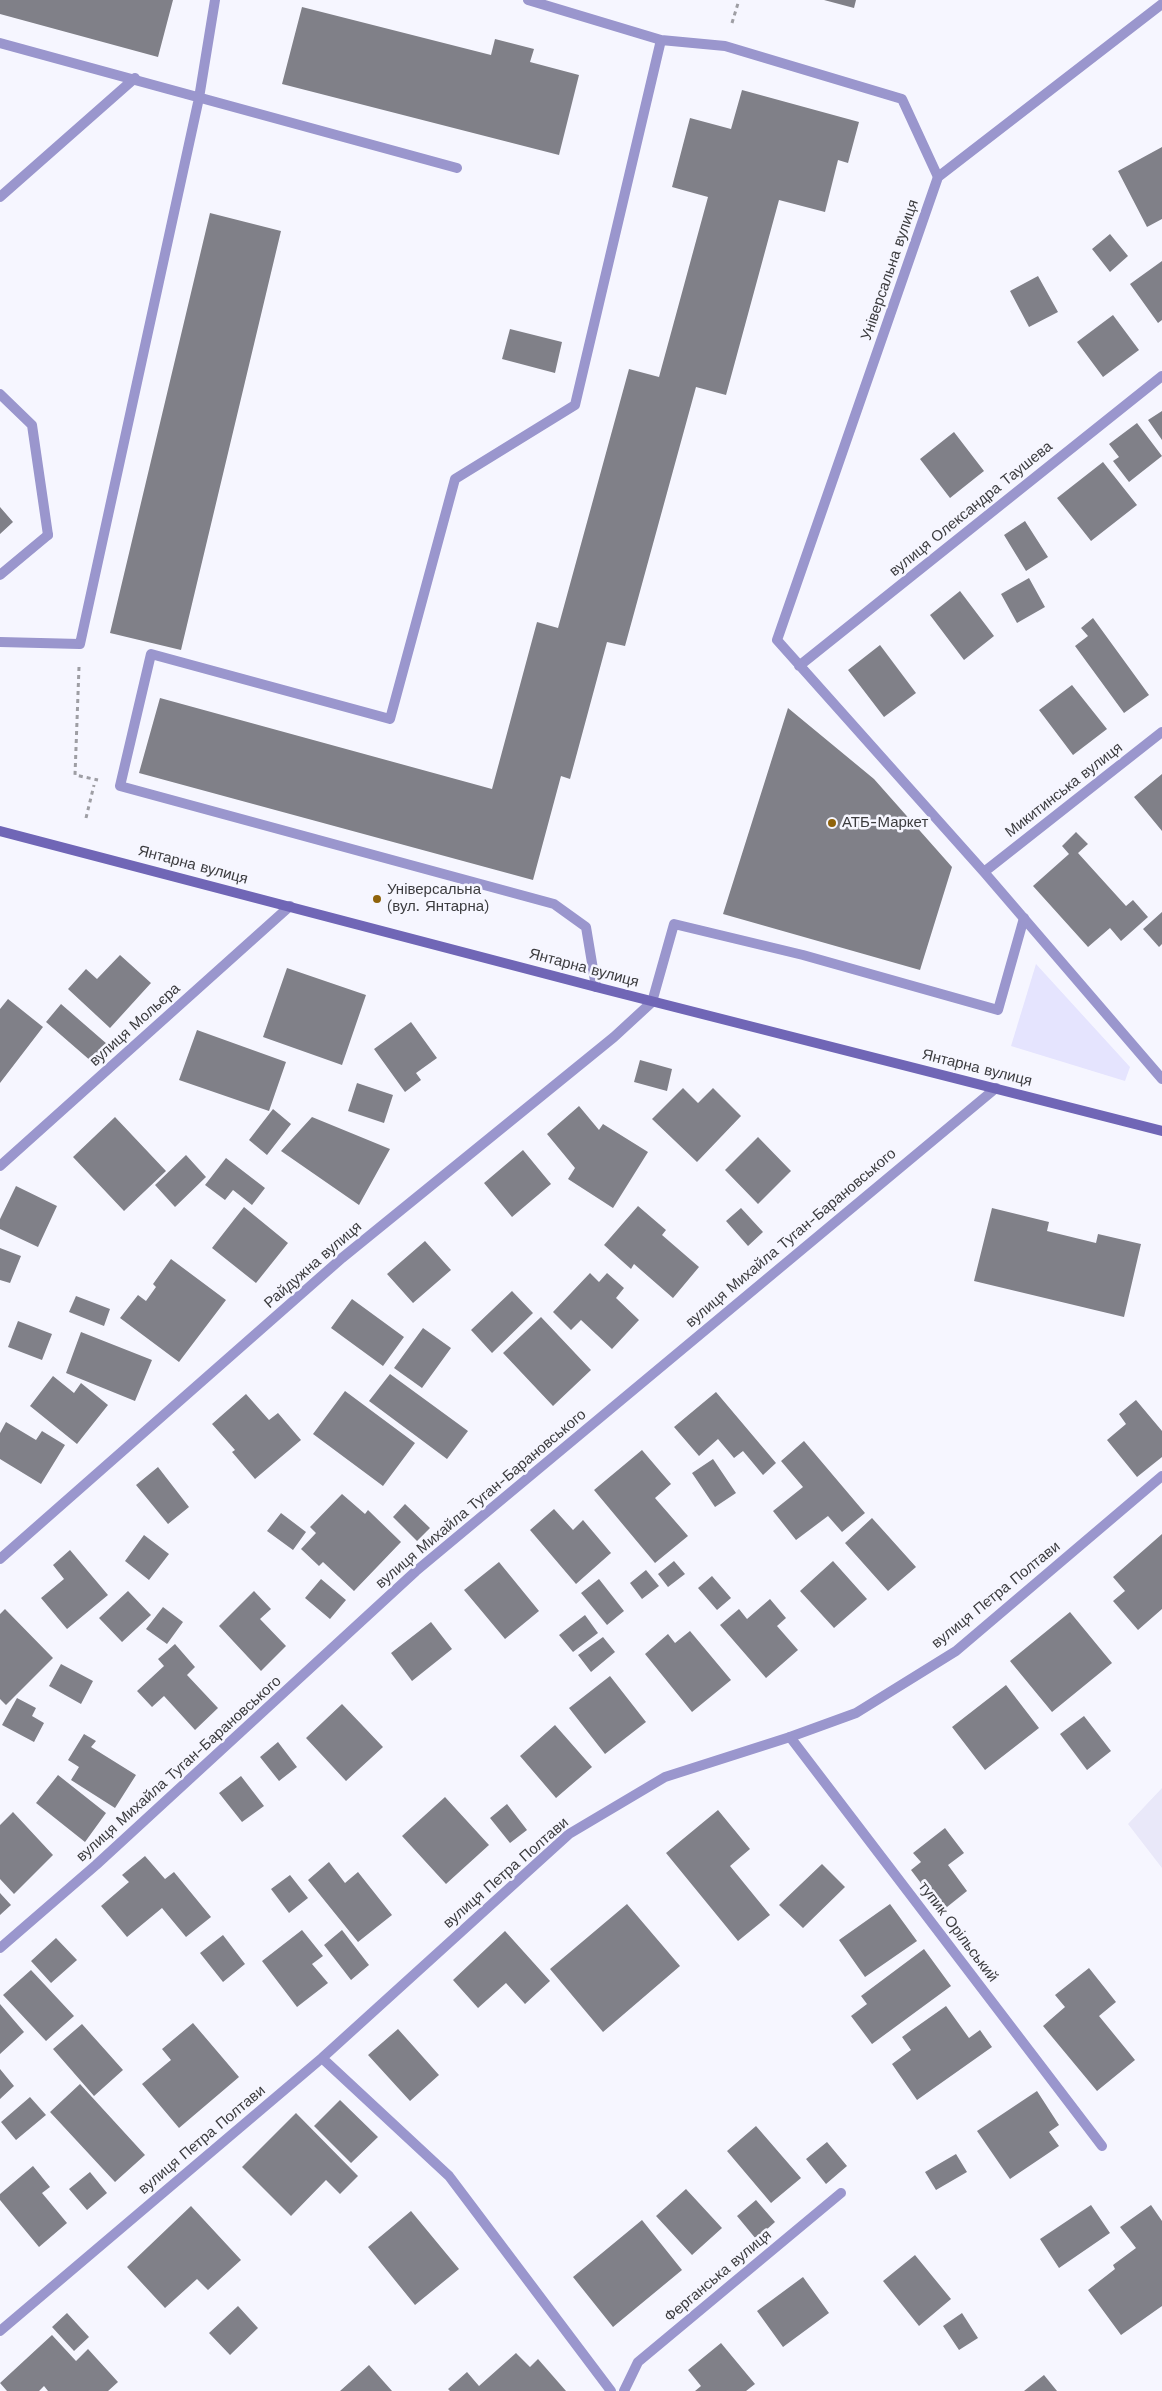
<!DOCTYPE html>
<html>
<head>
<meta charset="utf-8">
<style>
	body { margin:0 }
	canvas { display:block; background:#f6f6ff }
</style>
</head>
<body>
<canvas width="1162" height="2391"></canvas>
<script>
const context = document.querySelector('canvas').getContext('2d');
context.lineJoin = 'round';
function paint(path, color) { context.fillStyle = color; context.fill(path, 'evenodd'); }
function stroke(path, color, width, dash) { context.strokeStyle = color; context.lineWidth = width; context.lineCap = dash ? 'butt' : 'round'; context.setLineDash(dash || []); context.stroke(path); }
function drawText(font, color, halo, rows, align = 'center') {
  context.font = font + ' "Work Sans",sans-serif'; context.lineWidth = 5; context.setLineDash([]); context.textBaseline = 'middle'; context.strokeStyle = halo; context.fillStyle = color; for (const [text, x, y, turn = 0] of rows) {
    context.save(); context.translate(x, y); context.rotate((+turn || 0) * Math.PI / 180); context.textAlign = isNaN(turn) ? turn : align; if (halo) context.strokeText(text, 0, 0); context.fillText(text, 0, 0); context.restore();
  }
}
paint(new Path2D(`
	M1162,1788V1868L1128,1824Z`), '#e9e8f9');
paint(new Path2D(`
	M1036,964L1130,1067L1125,1081L1011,1046Z`), '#e5e4fe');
paint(new Path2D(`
	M0,0H173L158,57L0,14Z
	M824,0H856L854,8Z
	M302,7L491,55L495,39L534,49L530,62L579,75L559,155L282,84Z
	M742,90L859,122L848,163L838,160L825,212L779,200L726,395L696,387L625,646L607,642L570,779L561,776L533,880L139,773L160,698L492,789L537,622L558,628L629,369L659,377L708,197L672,187L690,118L731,129Z
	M1162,147V219L1147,227L1118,171Z
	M210,213L281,231L181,650L110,633Z
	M1110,234L1128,256L1110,272L1092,249Z
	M1162,261V320L1158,323L1130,284Z
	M1038,276L1058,312L1029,327L1010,291Z
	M1113,315L1139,350L1103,377L1077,342Z
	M510,329L562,342L555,373L502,359Z
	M1162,411V440L1148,420Z
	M1137,423L1162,456L1129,482L1113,461L1119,457L1109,444Z
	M954,432L984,471L950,498L920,459Z
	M1103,462L1137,505L1091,541L1057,498Z
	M0,507L13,522L0,534Z
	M1025,521L1048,557L1026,571L1004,535Z
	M1029,578L1045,607L1017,623L1001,594Z
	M960,591L994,636L964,660L930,615Z
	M1093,618L1149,695L1124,713L1075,646L1088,636L1081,628Z
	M880,645L916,693L884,717L848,670Z
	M1072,685L1107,729L1073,755L1039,710Z
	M788,708L874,779L952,867L920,970L723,914Z
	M1162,774V831L1134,797Z
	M1076,832L1088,844L1078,853L1126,906L1133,900L1148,917L1121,941L1110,928L1088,947L1033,886L1069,854L1062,846Z
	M1162,912V944L1159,947L1143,929Z
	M120,955L151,983L110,1028L68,989L86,969L97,979Z
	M287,968L366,995L342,1065L263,1037Z
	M8,999L43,1027L0,1083V1009Z
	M61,1004L107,1044L92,1062L46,1022Z
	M411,1022L437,1058L416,1073L421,1080L405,1092L374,1049Z
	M197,1030L286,1062L269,1111L179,1080Z
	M640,1060L672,1069L667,1091L634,1082Z
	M357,1083L393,1095L384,1123L348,1111Z
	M683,1088L698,1103L713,1088L741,1116L697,1162L652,1119Z
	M579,1106L599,1130L603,1124L648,1152L613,1208L568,1179L575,1168L547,1134Z
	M273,1109L291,1124L267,1155L249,1140Z
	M115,1117L166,1171L124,1211L73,1157Z
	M312,1117L390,1149L359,1205L281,1151Z
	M758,1137L791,1171L758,1204L725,1170Z
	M523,1150L551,1184L512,1217L484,1183Z
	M186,1155L206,1177L175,1207L155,1185Z
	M226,1158L265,1188L252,1205L233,1190L225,1200L205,1185Z
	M16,1186L57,1206L38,1247L0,1229V1219Z
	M638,1206L666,1230L662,1235L699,1267L673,1298L634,1264L631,1269L604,1245Z
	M244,1207L288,1243L256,1283L212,1248Z
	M741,1208L763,1232L748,1246L726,1221Z
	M992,1208L1049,1222L1047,1231L1096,1243L1098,1234L1141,1244L1124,1317L974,1281Z
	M425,1241L451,1270L413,1303L387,1274Z
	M0,1248L21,1256L10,1283L0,1280Z
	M171,1259L226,1300L179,1362L120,1318L138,1295L146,1301L156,1287L153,1284Z
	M590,1273L599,1282L607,1273L624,1288L616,1298L639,1320L612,1349L581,1320L571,1330L553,1312Z
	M512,1291L533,1313L492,1353L471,1330Z
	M76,1296L110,1309L104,1326L69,1312Z
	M352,1299L404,1337L383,1366L331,1328Z
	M541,1317L591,1370L553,1406L503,1353Z
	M18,1321L52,1334L42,1360L8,1347Z
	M423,1328L451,1348L422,1388L394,1368Z
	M81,1332L152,1360L135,1401L66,1373Z
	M390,1374L468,1431L447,1459L369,1401Z
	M53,1376L74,1393L81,1383L108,1405L77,1444L30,1406Z
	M345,1391L415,1443L383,1486L313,1434Z
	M716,1392L776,1463L763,1475L743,1451L734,1458L718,1439L699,1456L674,1427Z
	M246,1394L269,1420L278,1413L301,1440L255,1479L232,1452L235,1450L212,1424Z
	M1136,1400L1162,1431V1457L1137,1477L1107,1440L1126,1424L1119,1414Z
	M6,1422L36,1440L42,1431L65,1445L41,1484L0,1459V1433Z
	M804,1441L865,1513L842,1532L828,1516L796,1540L773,1511L803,1487L781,1461Z
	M642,1450L671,1484L655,1498L688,1536L655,1563L594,1490Z
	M713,1459L736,1493L715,1507L692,1473Z
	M158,1467L189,1507L168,1524L136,1485Z
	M342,1494L365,1514L368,1510L401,1542L354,1591L323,1562L319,1566L301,1549L316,1533L310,1527Z
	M405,1504L430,1528L417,1541L393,1517Z
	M554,1509L573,1530L583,1520L611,1553L576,1584L530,1530Z
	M281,1513L306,1532L293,1550L267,1531Z
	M872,1518L916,1567L888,1591L845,1543Z
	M1162,1534V1609L1138,1630L1113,1601L1125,1591L1113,1577Z
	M144,1535L169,1554L149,1580L125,1561Z
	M70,1550L108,1595L67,1629L41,1598L64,1579L53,1565Z
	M674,1561L685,1574L668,1587L658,1574Z
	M833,1561L867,1599L834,1628L800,1591Z
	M499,1562L539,1611L505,1639L464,1590Z
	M646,1570L659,1586L642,1599L630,1583Z
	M712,1576L731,1598L717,1610L698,1588Z
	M321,1579L346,1600L330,1619L305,1598Z
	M599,1579L624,1611L607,1625L581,1593Z
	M128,1591L151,1615L122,1642L99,1618Z
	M254,1591L271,1609L260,1619L286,1646L261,1671L219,1626Z
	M770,1599L786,1618L777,1626L798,1650L766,1678L720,1625L739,1609L747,1619Z
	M163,1607L183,1622L167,1644L146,1629Z
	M5,1609L53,1658L6,1705L0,1699V1614Z
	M1070,1612L1112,1663L1052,1712L1010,1661Z
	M585,1615L598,1633L573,1652L559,1635Z
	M431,1622L452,1649L412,1681L391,1653Z
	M690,1631L731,1680L692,1712L645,1654L668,1634L675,1643Z
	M603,1637L615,1652L591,1672L578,1655Z
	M175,1644L195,1667L187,1675L218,1708L195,1730L164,1696L152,1707L137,1691L164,1666L158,1659Z
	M61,1664L93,1681L81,1704L49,1686Z
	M610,1676L646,1722L605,1754L569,1708Z
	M1006,1685L1039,1728L985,1770L952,1727Z
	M17,1698L36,1708L32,1716L44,1723L34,1742L2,1725Z
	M342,1704L383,1747L346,1781L306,1738Z
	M1084,1716L1111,1751L1087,1770L1060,1734Z
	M555,1725L592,1767L556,1798L520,1756Z
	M84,1734L96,1741L91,1747L136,1775L115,1808L71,1780L79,1767L68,1760Z
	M278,1742L297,1767L279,1781L260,1757Z
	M58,1775L106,1813L85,1842L36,1803Z
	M241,1776L264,1806L242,1822L219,1793Z
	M445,1797L489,1845L446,1884L402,1836Z
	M507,1804L527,1830L510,1843L490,1818Z
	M718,1810L750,1849L730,1866L770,1915L738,1941L666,1853Z
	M13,1812L53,1855L14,1894L0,1879V1825Z
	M945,1828L964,1853L948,1865L967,1891L942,1911L911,1870L921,1862L913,1853Z
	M145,1856L165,1879L174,1872L211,1917L186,1937L162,1908L127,1937L101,1906L129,1882L122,1875Z
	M329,1862L345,1883L358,1872L392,1915L358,1942L308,1880Z
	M822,1864L845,1887L803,1928L779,1905Z
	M290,1875L308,1898L289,1913L271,1889Z
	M0,1893L11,1905L0,1915Z
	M627,1904L680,1966L603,2032L550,1969Z
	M890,1904L917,1941L865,1977L839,1940Z
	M302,1930L323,1956L312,1964L328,1983L297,2007L262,1961Z
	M342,1930L369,1965L351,1980L324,1945Z
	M505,1931L550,1981L525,2004L506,1983L478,2008L453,1980Z
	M223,1935L245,1964L223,1982L200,1953Z
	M56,1938L77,1960L51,1983L31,1961Z
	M924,1949L951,1986L872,2044L851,2016L867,2004L861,1996Z
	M1089,1968L1116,2002L1099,2016L1135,2060L1097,2091L1043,2026L1065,2007L1055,1995Z
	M31,1970L74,2016L46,2041L3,1995Z
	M0,2004L24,2032L0,2054Z
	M946,2006L969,2038L980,2030L992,2047L917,2100L892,2064L911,2050L902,2037Z
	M193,2023L239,2077L179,2128L142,2084L171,2060L162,2049Z
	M82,2024L123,2070L94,2096L53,2049Z
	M398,2029L439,2075L410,2101L368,2055Z
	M0,2069L14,2086L0,2099Z
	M80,2084L145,2155L115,2182L50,2112Z
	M1037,2091L1059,2125L1049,2132L1059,2146L1010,2179L977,2131Z
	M30,2097L46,2115L16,2140L1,2122Z
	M340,2100L378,2137L351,2163L314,2126Z
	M296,2113L358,2176L340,2194L326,2180L291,2216L242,2167Z
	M756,2126L801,2178L771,2203L727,2151Z
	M827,2142L847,2166L826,2184L806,2159Z
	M956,2154L967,2172L936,2190L925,2172Z
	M33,2166L50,2187L42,2193L67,2223L39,2247L0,2200V2194Z
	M90,2172L107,2193L87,2210L69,2189Z
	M686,2189L722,2228L692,2255L656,2216Z
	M756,2200L775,2222L756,2239L737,2216Z
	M1091,2205L1110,2233L1059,2268L1040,2239Z
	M1151,2205L1162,2221V2306L1121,2335L1088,2290L1115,2269L1113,2265L1136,2248L1120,2227Z
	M191,2206L241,2260L208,2290L197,2279L165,2308L127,2267Z
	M411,2211L459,2269L415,2305L368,2247Z
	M642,2220L682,2270L613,2327L573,2277Z
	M915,2255L951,2299L919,2326L883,2281Z
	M803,2277L829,2313L783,2347L757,2311Z
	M238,2306L258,2328L230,2355L209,2333Z
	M67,2313L89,2337L74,2351L52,2327Z
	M962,2313L978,2338L959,2350L943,2326Z
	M52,2335L76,2361L88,2349L118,2382L108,2391H48L44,2386L39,2391H7L0,2383Z
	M721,2343L755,2384L746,2391H695L701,2386L688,2370Z
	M516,2353L530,2367L538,2359L566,2391H450L448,2389L467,2372L479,2386Z
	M369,2365L392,2391H340Z
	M1044,2375L1057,2391H1024Z`), '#808088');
stroke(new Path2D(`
	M732,23L739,0
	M79,667L75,775L98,780
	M86,818L94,785`), '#9e9ea4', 3, [4, 4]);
stroke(new Path2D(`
	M528,0L661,40L575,405L455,479L390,719L151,654L120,786L554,904L586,927L596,987
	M661,40L725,46L902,99L938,177
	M0,43L457,168
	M0,394L32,425L48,535
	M0,642L80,644L199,98L215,0
	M652,1002L674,924L803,955L998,1010L1024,918
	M790,1737L1102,2146`), '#9a96cd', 10);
stroke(new Path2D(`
	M1162,4L938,177L777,640L984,872L1162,1079
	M0,197L135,78
	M0,575L48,535
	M799,666L1162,376
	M984,872L1162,732
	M0,1166L290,906
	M0,1559L342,1258L614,1037L652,1002
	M0,1948L96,1865L416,1571L996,1088
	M322,2058L449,2176L611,2391
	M0,2331L322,2058L569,1834L665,1777L790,1737L856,1713L956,1651L1162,1476
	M624,2391L638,2362L841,2193`), '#9a96cd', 10);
stroke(new Path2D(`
	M0,831L596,987L1162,1131`), '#7066b6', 10);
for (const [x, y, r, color] of [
	[832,823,5,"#8f630b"],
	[377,899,5,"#8f630b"]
]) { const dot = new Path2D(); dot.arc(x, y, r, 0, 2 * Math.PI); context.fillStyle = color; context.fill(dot); stroke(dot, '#f6f6ff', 2); }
drawText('15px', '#3c3c3f', '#f6f6ff', [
	["Універсальна вулиця",890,270,-71],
	["вулиця Олександра Таушева",971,509,-39],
	["Микитинська вулиця",1064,790,-38],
	["Янтарна вулиця",193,865,15],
	["Янтарна вулиця",584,968,15],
	["вулиця Мольєра",135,1025,-42],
	["Янтарна вулиця",977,1068,14],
	["вулиця Михайла Туган-Барановського",791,1238,-40],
	["Райдужна вулиця",313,1265,-41],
	["вулиця Михайла Туган-Барановського",481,1499,-40],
	["вулиця Петра Полтави",996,1595,-39],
	["вулиця Михайла Туган-Барановського",179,1769,-42],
	["вулиця Петра Полтави",506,1873,-41],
	["тупик Орільський",958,1932,53],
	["вулиця Петра Полтави",202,2140,-40],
	["Ферганська вулиця",718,2276,-40]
]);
drawText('15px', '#3c3c3f', '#f6f6ff', [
	["АТБ-Маркет",842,823],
	["Універсальна",387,890],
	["(вул. Янтарна)",387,907]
], 'left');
</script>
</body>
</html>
